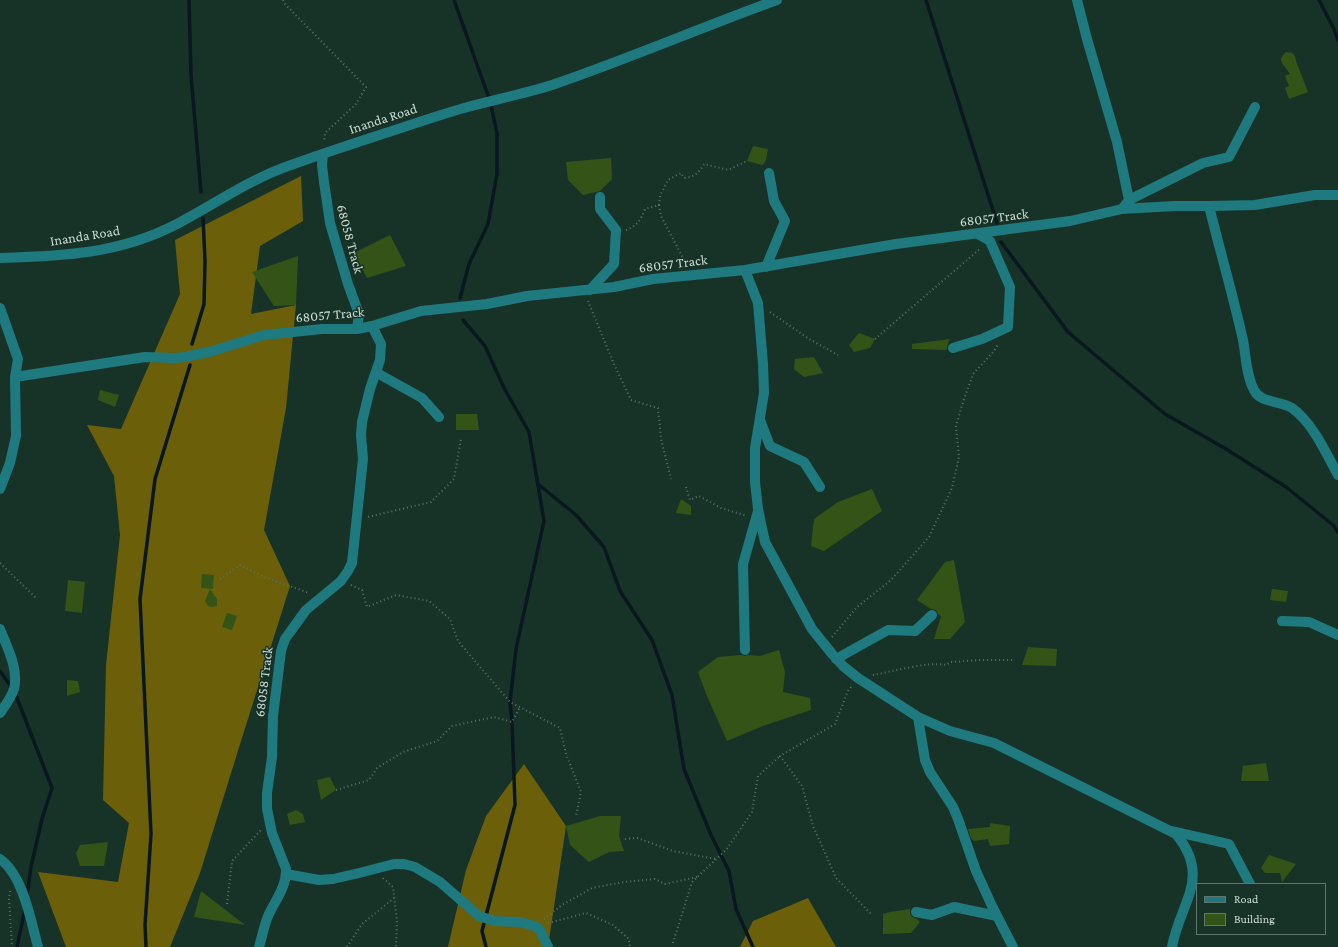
<!DOCTYPE html>
<html>
<head>
<meta charset="utf-8">
<style>
	body { margin:0 }
	#map { position:relative; width:1338px; height:947px; overflow:hidden; background:#173328; font-family:"Crimson Pro",serif }
	canvas { display:block }
	.legend { position:absolute; left:1196px; top:883px; width:130px; height:52px; box-sizing:border-box; background:#173328; border:1px solid #5f766d; margin:0; padding:5px 7px; list-style:none; font-size:12px; color:#cbdbd4 }
	.legend li { display:flex; align-items:center; gap:8px; height:20px }
	.legend b { width:20px; border:1px solid #5f766d }
</style>
</head>
<body>
<div id="map">
<canvas width="1338" height="947"></canvas>
<ul class="legend">
<li><b style="height:5px;background:#1f7a7f"></b>Road</li>
<li><b style="height:11px;background:#345417"></b>Building</li>
</ul>
</div>
<script>
const context = document.querySelector('canvas').getContext('2d');
context.lineJoin = 'round';
function paint(path, color) { context.fillStyle = color; context.fill(path, 'evenodd'); }
function stroke(path, color, width, dash) { context.strokeStyle = color; context.lineWidth = width; context.lineCap = dash ? 'butt' : 'round'; context.setLineDash(dash || []); context.stroke(path); }
function drawText(font, color, halo, rows, align = 'center') {
  context.font = font + ' "Crimson Pro",serif'; context.lineWidth = 3; context.setLineDash([]); context.textBaseline = 'middle'; context.strokeStyle = halo; context.fillStyle = color; for (const [text, x, y, turn = 0] of rows) {
    context.save(); context.translate(x, y); context.rotate((+turn || 0) * Math.PI / 180); context.textAlign = isNaN(turn) ? turn : align; if (halo) context.strokeText(text, 0, 0); context.fillText(text, 0, 0); context.restore();
  }
}
paint(new Path2D(`
	M301,176L303,221L260,246L251,314L296,305L286,408L264,530L290,586L241,741L200,873L170,947H66L38,872L118,882L129,823L103,800L106,665L120,535L114,476L87,425L121,429L180,294L175,240Z
	M524,764L566,826L548,947H448L466,870L486,816Z
	M808,898L836,947H740L753,921Z`), '#6c5f0a');
stroke(new Path2D(`
	M189,0L191,75L201,192
	M454,0L490,101L497,133V174L488,224L469,264L460,298
	M926,0L997,223
	M1319,0L1334,29L1338,40
	M1001,242L1068,332L1165,414L1226,449L1286,487L1333,525L1338,532
	M463,320L485,346L504,388L529,432L544,521L516,649L510,702L512,722L515,805L482,931L486,947
	M192,344L204,304L205,261L203,218
	M538,484L576,515L604,547L620,591L652,640L672,695L684,769L711,835L729,871L736,909L753,947
	M0,671L12,688
	M15,693L52,788L42,819L31,867L27,895
	M17,947L25,909
	M146,947L145,925L151,834L140,599L155,479L190,365`), '#0a171f', 3.5);
paint(new Path2D(`
	M1286,52L1292,53L1295,56L1296,61L1308,92L1289,99L1285,88L1289,86L1285,76L1290,74L1282,63L1281,59L1283,55Z
	M753,146L768,149L766,160L763,165L747,161Z
	M611,158L612,179L600,191L583,195L568,180L566,162Z
	M390,235L406,266L367,278L354,253Z
	M298,256L296,305L274,306L252,272Z
	M859,333L875,339L870,348L854,352L849,345Z
	M950,339L947,346V350L912,349V344Z
	M814,357L823,373L804,377L794,369L795,359Z
	M100,390L119,395L115,407L98,400Z
	M456,414H477L479,430H456Z
	M872,489L882,511L824,551L811,546L814,519L838,502Z
	M681,499L691,506V515L676,513Z
	M954,560L965,622L950,639H934L941,616L938,614L936,610L931,609L917,600L945,562Z
	M202,574L214,575L213,589L201,588Z
	M68,580L85,582L82,613L65,611Z
	M210,589L217,599V606L212,607L208,606L205,601Z
	M1272,589L1288,591L1286,602L1270,600Z
	M227,613L237,616L232,630L222,627Z
	M1028,647L1057,649L1056,666L1022,665Z
	M779,650L785,672L783,692L810,698L811,710L763,726L727,741L707,696L698,672L718,657L741,655L745,656L749,655L760,656Z
	M67,680L78,681L80,692L67,696Z
	M1266,763L1269,781H1241L1243,766Z
	M330,777L336,790L321,800L317,780Z
	M296,810L303,814L305,822L290,825L287,814Z
	M600,816H621L619,836L624,851L609,852L589,862L570,845L566,826Z
	M990,823L1010,826L1009,844L990,846L988,839L974,841L971,838L968,829L990,827Z
	M108,842L104,866H80L76,853L80,845Z
	M1269,855L1296,864L1282,882L1280,873H1265L1261,868Z
	M201,891L245,925L194,917Z
	M910,909V914L912,917L917,919L920,922L911,933L883,934V914L890,912Z`), '#345417');
stroke(new Path2D(`
	M283,0L285,4L366,87L356,104L325,133L324,142
	M659,205L660,196L668,180L681,173L684,178C694,177 699,173 704,164L728,170L747,161
	M626,230C638,225 640,221 645,209L659,205L661,216L683,258L688,265
	M588,301L613,362L631,400L658,408L661,439L671,479
	M770,312L809,339L838,355
	M875,339L981,248
	M686,487L690,500L699,496L721,508L747,516
	M368,517L431,502L454,479L461,439
	M0,563L37,599
	M220,579L240,565L264,577L309,593
	M351,585L362,590L367,607L396,595L429,601L450,619L458,641L510,702L560,728L566,754L581,792L576,816
	M832,637L857,607L890,581L929,537L952,488L959,457L956,426L962,405L973,374L994,351L998,344
	M873,675C891,672 929,661 946,665L951,662L981,660H1014
	M851,687L848,691L835,724L780,756L802,786L813,826L836,878L872,915
	M336,790L369,780L377,768L403,752L437,741L452,726L494,717L512,722L520,707
	M625,839L637,838L673,851L716,859
	M383,878L393,887L397,921L396,947
	M10,891L9,899L12,947
	M227,904L232,861L261,830
	M544,919L562,905L592,888L624,882L655,879L665,884L697,877
	M548,923L586,913L613,925L629,939L630,947
	M673,943L692,882L726,850L752,812L758,776L780,756
	M347,947L362,924L394,898`), '#5a7268', 2, [1, 3]);
stroke(new Path2D(`
	M1077,0L1087,39L1117,142L1129,200L1122,209
	M323,154L322,165L324,182L330,223L348,284L359,314L357,329
	M1129,200L1203,163L1229,157L1255,107
	M1209,206C1220,251 1233,295 1243,340C1246,356 1246,375 1254,390C1261,404 1280,400 1292,408C1313,423 1326,453 1338,475
	M0,258C64,256 119,254 177,224C215,204 250,179 291,165C327,152 364,140 401,128C422,121 443,114 464,108C493,100 523,94 552,85C628,59 702,27 777,0
	M766,267L785,221L774,201L769,173
	M745,270L758,303L763,364L764,393L755,448V482L758,509L765,542L812,629L833,655L843,666L858,678L918,717L950,731L994,743L1176,834C1212,878 1180,902 1172,947
	M590,290L614,264L616,230L600,209V197
	M0,308L18,359L15,377L16,436L10,463L0,489
	M953,348L982,339L1008,327L1010,287L990,241L978,234
	M377,373L422,398L439,417
	M15,377L145,357L175,358L184,357L209,352L264,335L322,329H357L372,326L421,311L487,304L527,296L614,287L653,279L745,270L896,244L1070,221L1122,209L1174,206H1209L1255,205L1315,195H1338
	M760,420L770,446L804,462L820,487
	M1282,621L1309,622L1338,635
	M0,629C7,647 19,669 14,689C11,698 5,706 0,713
	M745,650L743,564L758,511
	M836,659L888,630L915,631L932,615
	M918,717L925,760L930,772L953,807L958,819L976,871L992,906L1013,947
	M1172,831L1229,844L1250,884
	M0,859C23,875 31,921 38,947
	M286,874L319,880L333,879L359,873L394,864H404L415,867L440,882L479,916L494,921L520,922L535,926L540,930L548,947
	M916,912L932,915L954,907L997,916
	M259,947C262,937 264,926 268,916C275,901 287,886 286,869L272,833L267,809V793L272,757L273,716L281,651L285,639L306,610L341,581L348,571L352,563L363,459L361,435L362,422L370,389L380,360L381,344L372,326`), '#1f7a7f', 10);
drawText('14px', '#cbdbd4', '#173328', [
	["Inanda Road",383,119,-18],
	["68057 Track",994,218,-7],
	["Inanda Road",85,236,-9],
	["68058 Track",350,239,75],
	["68057 Track",673,264,-7],
	["68057 Track",330,315,-5],
	["68058 Track",264,682,-83]
]);
</script>
</body>
</html>
